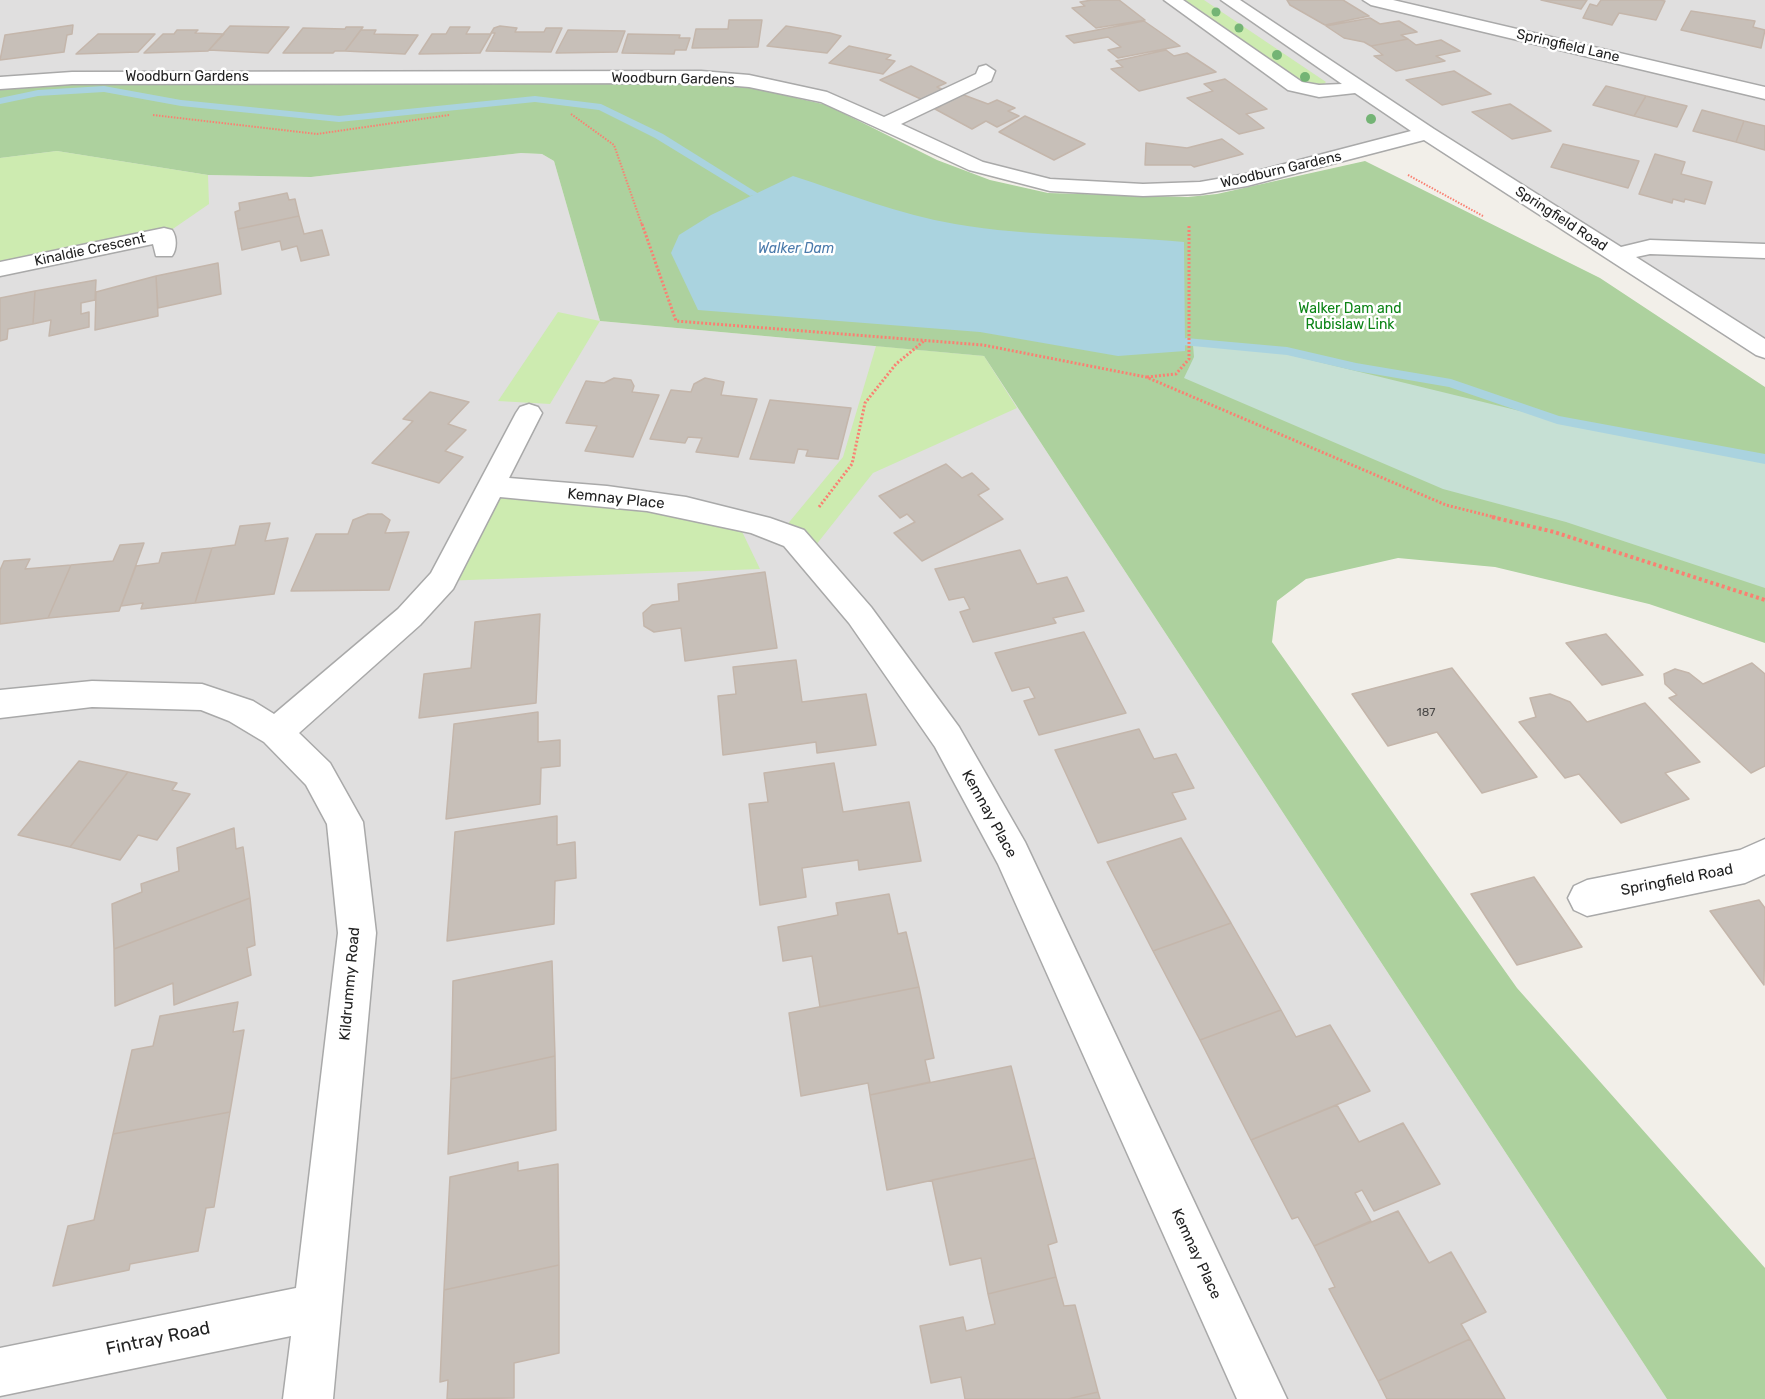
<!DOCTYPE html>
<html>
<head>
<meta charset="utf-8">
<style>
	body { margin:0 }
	canvas { display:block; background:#f2efe9 }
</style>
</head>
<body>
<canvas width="1765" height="1399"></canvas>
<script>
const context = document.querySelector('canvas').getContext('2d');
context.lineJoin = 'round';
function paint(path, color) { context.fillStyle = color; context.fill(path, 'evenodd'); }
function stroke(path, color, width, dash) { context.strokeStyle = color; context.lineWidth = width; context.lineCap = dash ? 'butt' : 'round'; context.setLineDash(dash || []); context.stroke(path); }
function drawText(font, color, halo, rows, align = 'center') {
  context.font = font + ' Rubik,sans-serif'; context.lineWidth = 5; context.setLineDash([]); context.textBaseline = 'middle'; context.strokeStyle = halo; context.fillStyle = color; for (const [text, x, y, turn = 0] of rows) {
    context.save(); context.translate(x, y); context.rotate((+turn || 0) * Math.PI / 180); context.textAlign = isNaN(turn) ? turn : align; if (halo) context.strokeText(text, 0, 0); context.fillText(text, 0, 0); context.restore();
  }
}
paint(new Path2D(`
	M0,0H1765V350L1427,133L1195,188L1050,185L976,166L827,98L749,81L0,83Z
	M521,153L542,154L554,161L600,321L984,356L1667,1399H0V269L208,204V175L311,177Z`), '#e0dfdf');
paint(new Path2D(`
	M1185,0H1204L1326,82L1321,87L1306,84Z
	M57,151L208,175L209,204L164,235L0,269V158Z
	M558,312L600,321L550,404L498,401Z
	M876,346L984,356L1017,408L873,473L808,555L781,532L843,457Z
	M493,487L736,519L760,569L442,581Z`), '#cdebb0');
paint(new Path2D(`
	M701,83L753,88L827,105L937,160L990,180L1048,193L1188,197L1217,194L1365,161L1600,278L1765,387V643L1649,604L1495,567L1398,558L1306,579L1277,601L1272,642L1517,988L1765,1268V1399H1667L984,356L600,321L554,161L542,154L521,153L311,177L208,175L57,151L0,158V90L24,86L68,84Z`), '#add19e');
paint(new Path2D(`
	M1193,345L1286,354L1557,420L1765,462V588L1566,522L1443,489L1184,378L1194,357Z`), '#c6e0d4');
paint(new Path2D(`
	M793,176C846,193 900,215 955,224C1031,237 1108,235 1184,242L1185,351L1118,356L980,332L698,310L671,253L679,235L711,215Z`), '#aad3df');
paint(new Path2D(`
	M104,86L181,100L339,116L535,96L601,104L663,134L759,194L750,196L655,138L599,110L535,102L339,122L181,106L104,92L38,96L0,104V98L38,90Z
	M1186,338L1287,347L1356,363L1451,379L1559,416L1765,454V464L1557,424L1449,387L1356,371L1287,355L1182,345L1180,342Z`), '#aad3df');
const building = new Path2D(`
	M1092,0H1119L1145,20L1096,28L1072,8L1085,6L1080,2Z
	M1287,0H1343L1369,16L1325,25L1290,5Z
	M1541,0H1587L1581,9Z
	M1601,0H1660L1665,1L1656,20L1619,13L1612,25L1583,18L1590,4L1597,6Z
	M1691,11L1755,21L1753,27L1765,30L1761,48L1681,30Z
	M1370,18L1380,24L1399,21L1417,32L1401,35L1408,39L1371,46L1364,42L1344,38L1326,26Z
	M729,20H762L758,47L692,48L696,29H728Z
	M1144,21L1180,46L1118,58L1108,50L1121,47L1108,37L1074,43L1066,36Z
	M73,25L72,34L67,35L64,52L0,60L5,35Z
	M230,26L289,27L268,53L209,50Z
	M500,26L517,28L515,32H544L546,28H562L551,52L486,51L495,33H491L494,28Z
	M786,26L830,33L841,36L827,53L767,46Z
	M346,27H363L345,51H335L333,53H283L303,28L345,29Z
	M450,27H470L466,34H491L480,53L419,54L432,34H446Z
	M177,30H198L195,33L224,34L208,51L144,53L163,34H174Z
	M361,30H376L374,34L418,35L405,54L345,51Z
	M568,30L625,31L617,52L556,53Z
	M98,34H155L138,52L76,54Z
	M628,34L680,35L679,38H690L686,50H675L674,54L622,53Z
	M1408,39L1416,45L1441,40L1460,51L1436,56L1445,61L1396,71L1374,56L1383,55L1371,46Z
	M849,46L891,55L886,59L895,61L883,74L829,63Z
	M1166,50L1174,56L1187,53L1216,72L1139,91L1111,69L1123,67L1116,61Z
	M911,66L946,83L937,87L946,91L925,101L880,80Z
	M1454,71L1491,94L1442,105L1406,80Z
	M1225,79L1267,109L1246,114L1264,128L1239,134L1187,98L1213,91L1204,84Z
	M1606,86L1646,96L1634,116L1593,105Z
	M961,94L988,104L997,100L1015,108L1008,111L1019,116L997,127L986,121L972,129L935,109L941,106L938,104Z
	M1646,96L1687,106L1677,127L1634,116Z
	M1510,104L1551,131L1512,139L1472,112Z
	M1702,110L1744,121L1736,142L1693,131Z
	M1025,116L1085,144L1054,160L999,132Z
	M1744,121L1765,126V150L1736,142Z
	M1222,139L1243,154L1194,167L1191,165H1145L1146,143L1187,148Z
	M1563,144L1639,161L1628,188L1551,167Z
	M1655,154L1685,162L1681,174L1712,182L1705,204L1685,199L1684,202L1673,199L1672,203L1639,194Z
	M287,193L289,200L295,199L299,216L238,229L235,212L240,210L239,203Z
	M299,216L304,234L322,230L329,255L301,261L297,246L282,250L280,241L242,250L238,229Z
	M218,263L221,294L158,308L156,276Z
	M156,276L158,316L95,330L96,292Z
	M96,280L95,300L81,303V314L89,312V327L49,336L51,320L33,324L35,291Z
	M35,291L33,324L8,329L7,339L0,341V298Z
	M614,378L631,380L634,386L632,392L659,395L633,457L585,451L597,426L566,423L586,381L604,383Z
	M705,378L724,382L721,395L757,399L738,457L696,452L702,438L688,437L685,443L650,439L671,390L691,392L694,384Z
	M430,392L469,402L448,424L466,430L445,451L463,457L439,483L372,463L413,421L403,419Z
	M770,400L851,408L838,459L806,456L808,450L798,449L794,463L750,459Z
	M946,464L962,478L972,473L989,489L978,495L1003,519L922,561L894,533L915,522L907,514L900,518L879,496Z
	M368,514H382L390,520L385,533L409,532L389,590L291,591L316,534H348L353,520Z
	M270,523L265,541L288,538L274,594L195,603L212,548L235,545L240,526Z
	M144,543L119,611L48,618L71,565L113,561L120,545Z
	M212,548L195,603L141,609L143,603L121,606L136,566L159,563L162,553Z
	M1020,550L1037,584L1067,577L1084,611L1053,618L1056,623L973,642L960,612L970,609L964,597L949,600L935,569Z
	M30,559L25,569L71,565L48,618L0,624V570L4,561Z
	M765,572L777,648L685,661L681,628L654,632L644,626L643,613L652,605L679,601L678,584Z
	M540,614L536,703L419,718L424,674L471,668L475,622Z
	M1084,632L1126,713L1039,735L1024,701L1035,698L1029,687L1012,691L995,653Z
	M1606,634L1643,675L1602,685L1566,643Z
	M796,660L802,702L866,694L876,745L817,753L816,742L723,755L718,696L736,694L733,667Z
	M1752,663L1765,674V766L1751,773L1669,698L1677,695L1665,684L1664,674L1675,669L1689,673L1703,684Z
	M1452,668L1537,777L1482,793L1437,732L1388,746L1352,694Z
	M1550,694L1570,702L1587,722L1645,703L1700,762L1665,773L1689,799L1621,823L1579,774L1565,778L1519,722L1536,717L1530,698Z
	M538,712V742L560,740V766L541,768L540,804L446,819L454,724Z
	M1139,729L1154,759L1176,754L1194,788L1172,793L1186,819L1098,843L1055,750Z
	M79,761L128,772L70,847L18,835Z
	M834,763L843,812L909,802L921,861L859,870L858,860L802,868L806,897L760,905L749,804L768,802L764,773Z
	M128,772L177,783L172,790L190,794L157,840L138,835L120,860L70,847Z
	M557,816V845L575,842L576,878L555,881L554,924L447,941L455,832Z
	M234,828L236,849L243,847L250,898L114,949L112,904L142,892L141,884L179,871L177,848Z
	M1181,838L1231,923L1153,951L1107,862Z
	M1534,877L1582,947L1517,965L1471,894Z
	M889,894L898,934L906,932L919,987L820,1007L812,956L783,961L778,927L838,915L836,903Z
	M250,898L255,945L247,948L251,975L174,1005L173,983L115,1006L114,949Z
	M1759,900L1765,908L1764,985L1710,911Z
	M1231,923L1281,1010L1200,1040L1153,951Z
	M552,961L555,1056L451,1079L453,981Z
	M919,987L934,1058L925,1060L930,1082L870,1095L868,1083L801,1096L789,1013Z
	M238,1002L233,1032L244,1030L230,1112L113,1134L132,1050L153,1046L160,1016Z
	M1281,1010L1296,1037L1330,1025L1370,1091L1251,1140L1200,1040Z
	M555,1056L556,1130L448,1154L451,1079Z
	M1011,1066L1035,1158L887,1190L870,1095Z
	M1337,1105L1359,1142L1403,1123L1440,1184L1374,1211L1362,1190L1355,1193L1371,1221L1314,1246L1298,1217L1292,1219L1251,1140Z
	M230,1112L214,1207L206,1208L198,1251L130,1264L129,1270L53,1286L68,1226L94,1220L113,1134Z
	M1035,1158L1057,1242L1048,1245L1056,1277L988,1294L981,1258L950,1265L932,1180Z
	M518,1162V1171L558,1164L559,1265L444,1290L450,1177Z
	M1398,1211L1429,1263L1451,1252L1486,1312L1461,1324L1470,1339L1378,1381L1329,1289L1335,1287L1314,1246Z
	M559,1265V1353L514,1363V1398L447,1399L448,1380L440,1382L444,1290Z
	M1056,1277L1064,1306L1075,1305L1098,1392L1068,1399H965L961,1377L931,1383L920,1326L963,1317L966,1331L995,1324L988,1294Z
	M1470,1339L1505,1399H1387L1378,1381Z
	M1098,1392L1100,1399H1068Z`);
paint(building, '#c7bfb8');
stroke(building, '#c4b6ab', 1.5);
const minor = new Path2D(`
	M1164,0H1183L1302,82L1319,85L1342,84L1221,0H1240L1434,129L1621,247L1650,240L1765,244V258L1650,254L1636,257L1765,339V358L1756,355L1424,140L1247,186L1200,194L1143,196L1050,191L969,170L821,102L749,87L701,83L72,84L0,89V77L72,72L701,71L749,75L827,92L884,117L976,74L979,67L986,65L995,71L991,81L901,124L983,162L1050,179L1143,184L1200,182L1246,174L1411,131L1355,93L1319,97L1288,90Z
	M1363,0H1393L1765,87V99L1371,5Z
	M164,228L172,230C177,237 177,249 172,256H156L153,244L0,276V262Z
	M529,404L538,407L542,413L509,478L607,486L686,497L770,518L804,530L871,607L959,727L1025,842L1287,1399H1237L998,864L935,747L849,623L784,546L751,533L647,511L500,497L453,589L420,625L299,733L330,763L363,822L376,933L333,1399H283L291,1336L0,1396V1348L296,1288L338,933L327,824L306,785L264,742L229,721L201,710L92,707L0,718V690L92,681L202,684L253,701L274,714L398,609L431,573L516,413L520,407Z
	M1765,839V874L1745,883L1587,916L1574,910L1568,898L1574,886L1587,880L1740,850Z`);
stroke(minor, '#a9a9a9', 3);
stroke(new Path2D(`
	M571,114L614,145L642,225
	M153,115L317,134L449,115
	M1408,175L1483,216`), '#fa8072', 2, [1.5, 1.5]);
stroke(new Path2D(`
	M642,224L676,321L983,345L1146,377L1446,505L1498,518
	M1147,377L1176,374L1189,359V224
	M819,507L852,464L865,403L896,364L924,341`), '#fa8072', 3, [2, 2]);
stroke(new Path2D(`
	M1492,517L1554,532L1765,600`), '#fa8072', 4, [3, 3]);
paint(minor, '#fff');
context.fillStyle = '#74b475';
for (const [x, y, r] of [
	[1216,12,4.5],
	[1239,28,4.5],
	[1277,55,5],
	[1305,77,5],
	[1371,119,5]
]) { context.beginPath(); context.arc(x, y, r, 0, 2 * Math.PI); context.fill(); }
drawText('12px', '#4b4948', null, [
	["187",1426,713]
]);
drawText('14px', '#222', '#fff', [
	["Springfield Lane",1568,46,13],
	["Woodburn Gardens",187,77],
	["Woodburn Gardens",673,79,1],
	["Woodburn Gardens",1281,170,-13],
	["Springfield Road",1561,219,33],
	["Kinaldie Crescent",90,250,-12]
]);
drawText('italic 14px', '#4a7aab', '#fff', [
	["Walker Dam",796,249]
]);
drawText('14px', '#0c8416', '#fff', [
	["Walker Dam and",1350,309],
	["Rubislaw Link",1350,325]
]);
drawText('15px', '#222', '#fff', [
	["Kemnay Place",616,499,6],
	["Kemnay Place",989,814,61],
	["Springfield Road",1677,880,-11],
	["Kildrummy Road",350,984,-85],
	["Kemnay Place",1196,1254,65]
]);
drawText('18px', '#222', '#fff', [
	["Fintray Road",158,1339,-12]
]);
</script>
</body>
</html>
